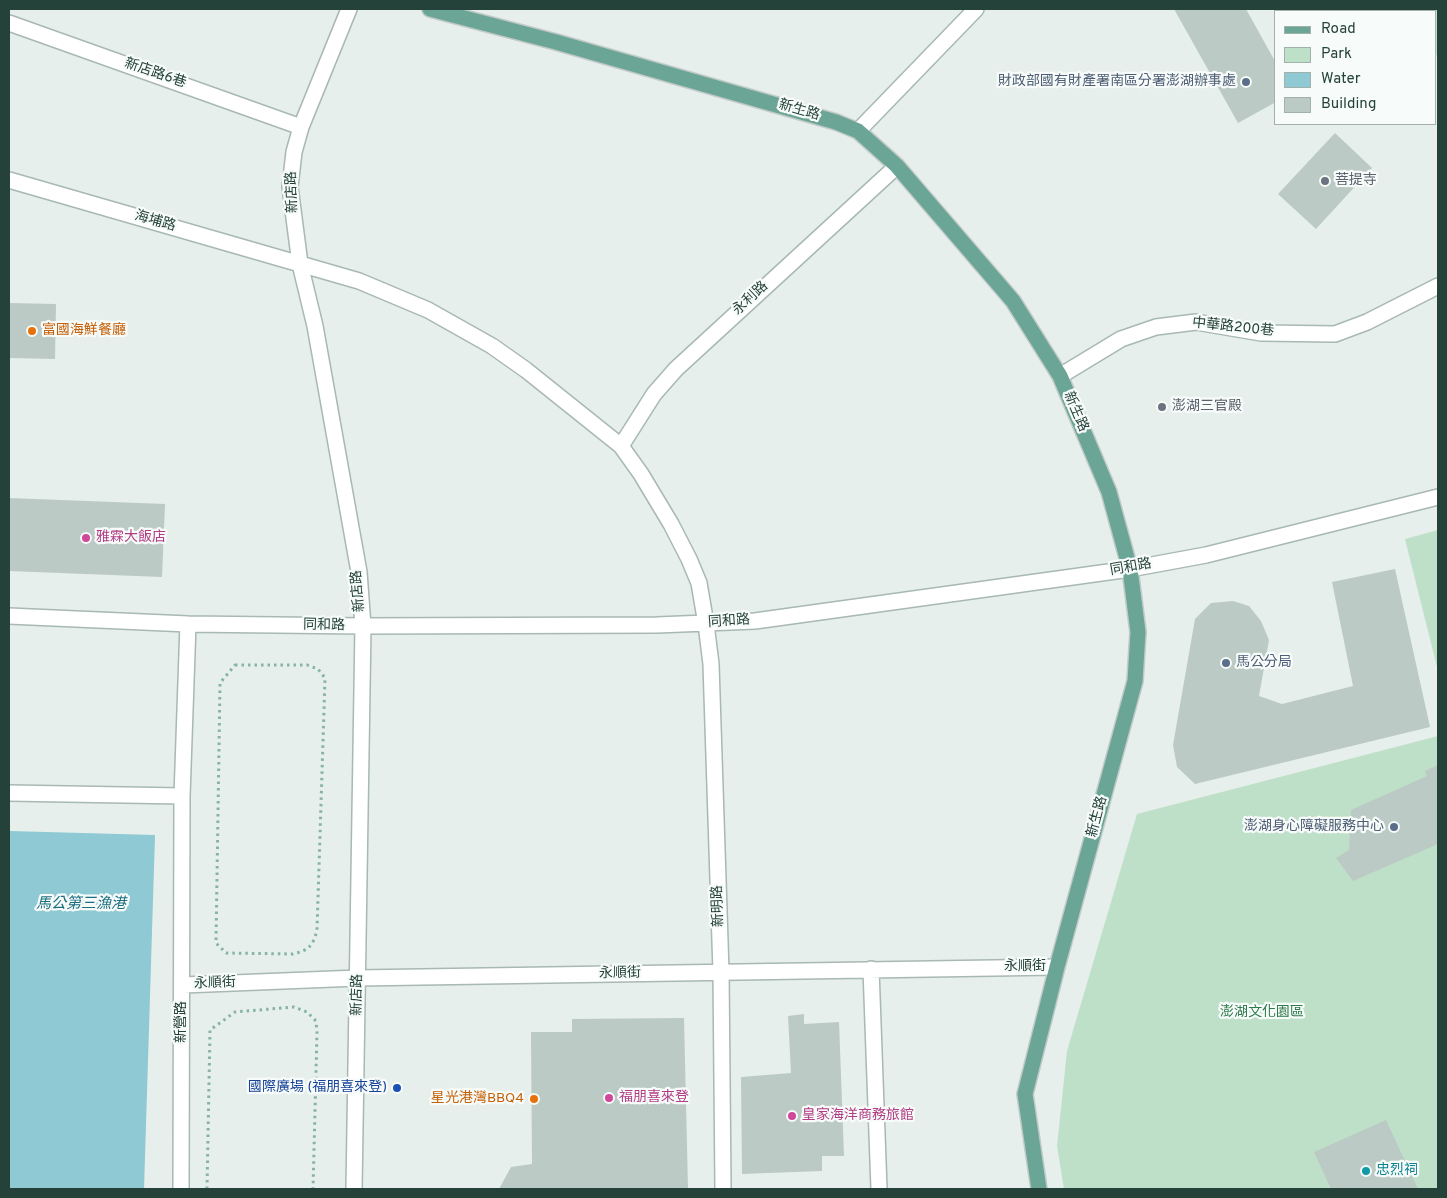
<!DOCTYPE html>
<html>
<head>
<meta charset="utf-8">
<style>
	body { margin:0 }
	#map { position:relative; width:1447px; height:1198px; overflow:hidden; background:#e6efeb; font-family:Overpass,sans-serif }
	canvas { display:block }
	.frame { position:absolute; inset:0; border:10px solid #24423a; pointer-events:none }
	.legend { position:absolute; left:1274px; top:10px; width:162px; height:115px; box-sizing:border-box; background:#f7fbf9; border:1px solid #a3b1ad; margin:0; padding:6px 9px; list-style:none; font-size:15px; color:#24423a }
	.legend li { display:flex; align-items:center; gap:10px; height:25px }
	.legend b { width:25px; border:1px solid #a3b1ad }
</style>
</head>
<body>
<div id="map">
<canvas width="1447" height="1198"></canvas>
<div class="frame"></div>
<ul class="legend">
<li><b style="height:6px;background:#6aa596"></b>Road</li>
<li><b style="height:14px;background:#bfe0c8"></b>Park</li>
<li><b style="height:14px;background:#8ec9d4"></b>Water</li>
<li><b style="height:14px;background:#bbcac4"></b>Building</li>
</ul>
</div>
<script>
const context = document.querySelector('canvas').getContext('2d');
context.lineJoin = 'round';
function paint(path, color) { context.fillStyle = color; context.fill(path, 'evenodd'); }
function stroke(path, color, width, dash) { context.strokeStyle = color; context.lineWidth = width; context.lineCap = dash ? 'butt' : 'round'; context.setLineDash(dash || []); context.stroke(path); }
function drawText(font, color, halo, rows, align = 'center') {
  context.font = font + ' Overpass,"Noto Sans TC",sans-serif'; context.lineWidth = 4.5; context.setLineDash([]); context.textBaseline = 'middle'; context.strokeStyle = halo; context.fillStyle = color; for (const [text, x, y, turn = 0] of rows) {
    context.save(); context.translate(x, y); context.rotate((+turn || 0) * Math.PI / 180); context.textAlign = isNaN(turn) ? turn : align; if (halo) context.strokeText(text, 0, 0); context.fillText(text, 0, 0); context.restore();
  }
}
paint(new Path2D(`
	M1322,9H1438V53L1436,56V11H1325Z
	M1438,530V671L1405,539Z
	M1438,736V1189H1064L1057,1146L1067,1051L1137,814Z`), '#bfe0c8');
paint(new Path2D(`
	M9,831L155,835L144,1189H9Z`), '#8ec9d4');
paint(new Path2D(`
	M1174,9H1246L1276,63V102L1238,123Z
	M1335,133L1372,168L1316,229L1278,194Z
	M9,303L56,304L55,359L9,358Z
	M9,498L165,504L162,577L9,571Z
	M1395,569L1430,727L1195,784L1177,767L1173,745L1195,619L1211,603L1233,601L1249,606L1261,621L1269,640L1259,696L1282,704L1353,686L1332,582Z
	M1438,765V844L1353,881L1336,858L1349,850L1351,810L1427,776L1425,771Z
	M804,1014V1024L839,1022L844,1156H822V1171L742,1174L741,1077L791,1073L788,1016Z
	M684,1018L688,1189H499L511,1167L532,1164L531,1032H572V1019Z
	M1386,1120L1418,1189H1331L1314,1152Z`), '#bbcac4');
const minor = new Path2D(`
	M349,9L301,127L294,152L290,187L300,264L315,326L359,572L363,626L354,1189
	M9,23L301,127
	M858,131L976,9
	M9,180L359,281L428,310L492,346L526,370L621,446L641,474L671,524L689,559L699,583L706,624L711,664L721,972L723,1189
	M1060,376L1121,339L1156,327L1196,322L1261,333L1335,334L1367,322L1438,286
	M621,446L654,394L676,369L897,166
	M9,616L188,624L363,626L657,625L755,621L1130,569L1206,555L1438,497
	M9,793L182,796
	M871,969L879,1189
	M183,985L358,978L1057,967
	M181,1189L182,796L188,624`);
const major = new Path2D(`
	M430,9L556,42L836,122L858,131L897,166L1013,301L1060,376L1109,492L1130,569L1138,632L1135,681L1057,967L1025,1094L1039,1189`);
stroke(minor, '#a8b8b2', 18);
stroke(major, '#c2cac8', 18);
stroke(new Path2D(`
	M235,665H307L318,669L325,678L317,930C313,946 309,950 293,954L226,953L216,943L220,683Z
	M207,1189L210,1030L235,1012L294,1007L307,1012L316,1021L317,1033L313,1189`), '#86b3a5', 3, [2.5, 4]);
stroke(minor, '#fff', 15);
stroke(major, '#6aa596', 15);
for (const [x, y, r, color] of [
	[1246,82,5,"#5c6f8a"],
	[1325,181,5,"#6b7280"],
	[32,331,5,"#e8710a"],
	[1162,407,5,"#6b7280"],
	[86,538,5,"#d1479c"],
	[1226,663,5,"#5c6f8a"],
	[1394,827,5,"#5c6f8a"],
	[397,1088,5,"#1a4fb4"],
	[609,1098,5,"#d1479c"],
	[534,1099,5,"#e8710a"],
	[792,1116,5,"#d1479c"],
	[1366,1171,5,"#0f9aa8"]
]) { const dot = new Path2D(); dot.arc(x, y, r, 0, 2 * Math.PI); context.fillStyle = color; context.fill(dot); stroke(dot, '#f7fbf9', 2); }
drawText('14px', '#24423a', '#f7fbf9', [
	["新店路6巷",155,74,19],
	["新生路",799,111,16],
	["新店路",293,192,-92],
	["海埔路",155,222,16],
	["永利路",751,299,-43],
	["中華路200巷",1233,328,6],
	["新生路",1075,412,67],
	["同和路",1131,568,-10],
	["新店路",359,591,-95],
	["同和路",729,622,-4],
	["同和路",324,626,1],
	["新生路",1098,817,-75],
	["新明路",719,906,-92],
	["永順街",1025,967],
	["永順街",620,974,-1],
	["永順街",215,984,-2],
	["新店路",358,995,-89],
	["新營路",182,1022,-90]
]);
drawText('14px', '#4e5e75', '#f7fbf9', [
	["財政部國有財產署南區分署澎湖辦事處",1236,82],
	["馬公分局",1236,663,"left"],
	["澎湖身心障礙服務中心",1384,827]
], 'right');
drawText('14px', '#5b616d', '#f7fbf9', [
	["菩提寺",1335,181],
	["澎湖三官殿",1172,407]
], 'left');
drawText('14px', '#c56008', '#f7fbf9', [
	["富國海鮮餐廳",42,331],
	["星光港灣BBQ4",524,1099,"right"]
], 'left');
drawText('14px', '#b23c85', '#f7fbf9', [
	["雅霖大飯店",96,538],
	["福朋喜來登",619,1098],
	["皇家海洋商務旅館",802,1116]
], 'left');
drawText('14px', '#2d7a4b', '#f7fbf9', [
	["澎湖文化園區",1262,1013]
]);
drawText('14px', '#164399', '#f7fbf9', [
	["國際廣場 (福朋喜來登)",387,1088]
], 'right');
drawText('14px', '#0d838f', '#f7fbf9', [
	["忠烈祠",1376,1171]
], 'left');
drawText('italic 15px', '#1c6f80', '#f7fbf9', [
	["馬公第三漁港",81,905]
]);
</script>
</body>
</html>
